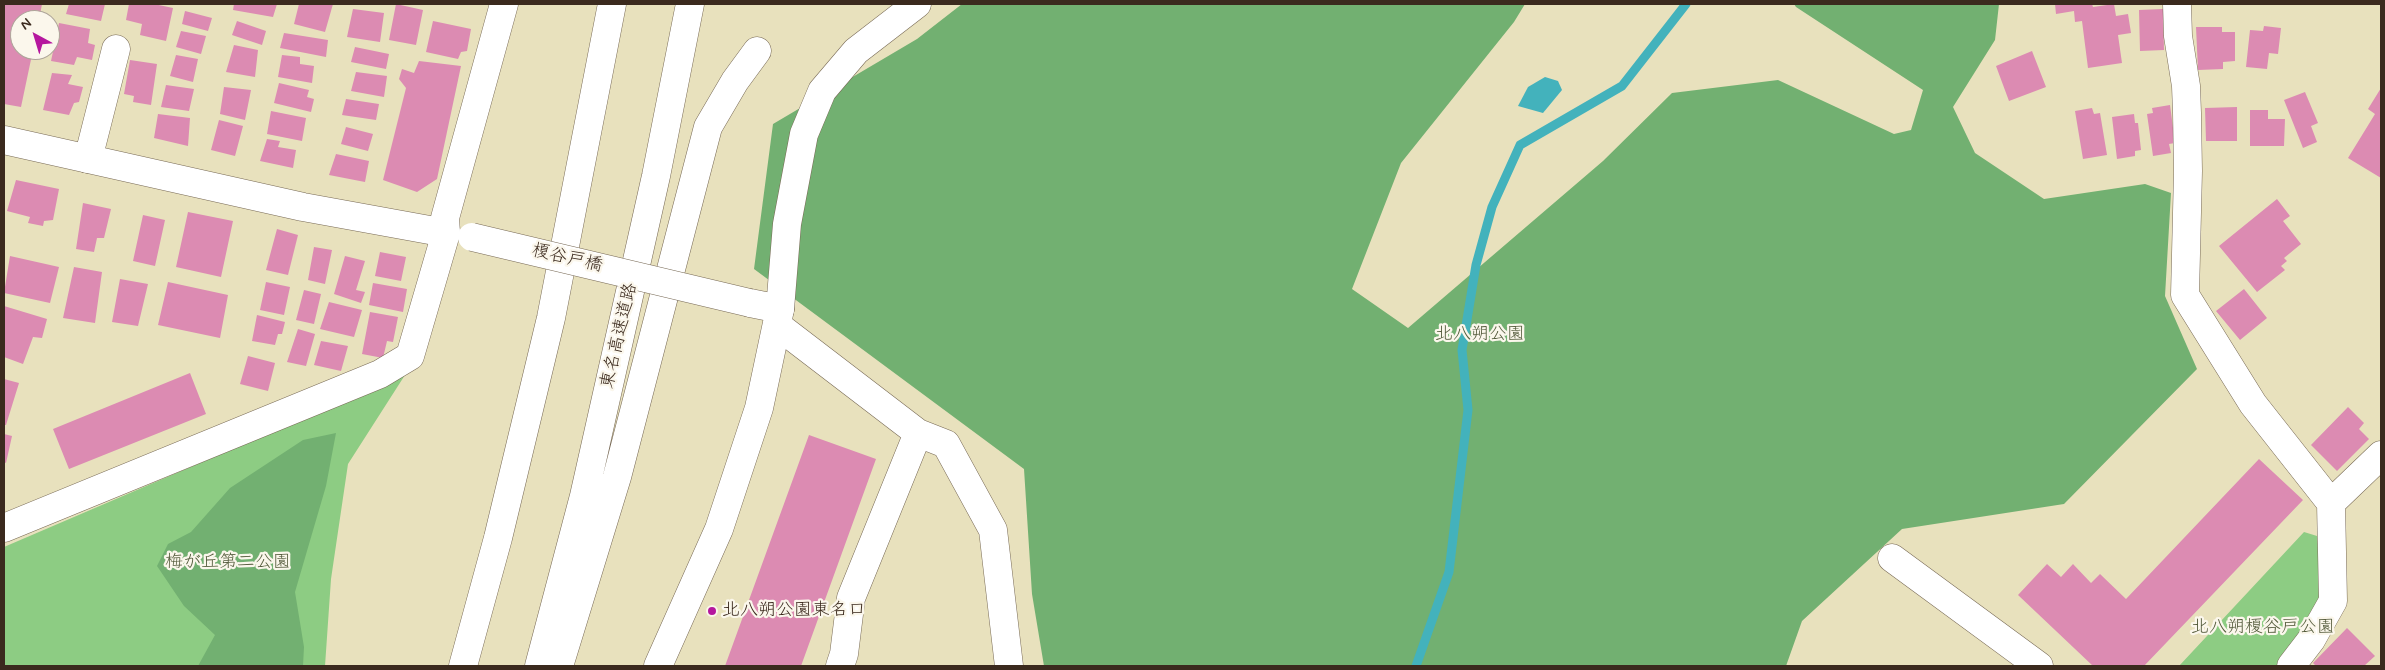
<!DOCTYPE html>
<html>
<head>
<meta charset="utf-8">
<style>
	body { margin:0 }
	#map { position:relative; width:2385px; height:670px; overflow:hidden; background:#e8e1bd; font-family:Mynerve,sans-serif }
	canvas { display:block }
	.frame { position:absolute; inset:0; border:5px solid #3b2a1e; pointer-events:none }
	.north { position:absolute; left:10px; top:10px; width:50px; height:50px; box-sizing:border-box; background:#fbf7ec; border:1px solid #aea59a; border-radius:50%; rotate:321deg; font-size:14px; font-weight:700; line-height:20px; text-align:center; color:#3b2a1e }
	.north::after { content:''; display:block; margin:auto; width:18px; height:22px; background:#b5179e; clip-path:polygon(50% 0,100% 100%,50% 72%,0 100%) }
</style>
</head>
<body>
<div id="map">
<canvas width="2385" height="670"></canvas>
<div class="frame"></div>
<div class="north">N</div>
</div>
<script>
const context = document.querySelector('canvas').getContext('2d');
context.lineJoin = 'round';
function paint(path, color) { context.fillStyle = color; context.fill(path, 'evenodd'); }
function stroke(path, color, width, dash) { context.strokeStyle = color; context.lineWidth = width; context.lineCap = dash ? 'butt' : 'round'; context.setLineDash(dash || []); context.stroke(path); }
function drawText(font, color, halo, rows, align = 'center') {
  context.font = font + ' Mynerve,"Klee One",sans-serif'; context.lineWidth = 4.5; context.setLineDash([]); context.textBaseline = 'middle'; context.strokeStyle = halo; context.fillStyle = color; for (const [text, x, y, turn = 0] of rows) {
    context.save(); context.translate(x, y); context.rotate((+turn || 0) * Math.PI / 180); context.textAlign = isNaN(turn) ? turn : align; if (halo) context.strokeText(text, 0, 0); context.fillText(text, 0, 0); context.restore();
  }
}
paint(new Path2D(`
	M405,375L348,464L331,579L325,666H4V547Z
	M2304,532L2317,536L2326,597L2278,666H2179Z`), '#8dcc83');
paint(new Path2D(`
	M962,4H1525L1514,22L1401,163L1352,289L1408,328L1603,161L1672,93L1778,80L1894,134L1911,130L1923,90L1796,7L1794,4H1999L1995,40L1953,107L1975,153L2044,199L2145,184L2171,193L2165,296L2197,369L2064,504L1902,529L1802,621L1786,666H1044L1032,594L1024,469L754,269L773,124L917,39Z
	M336,433L326,486L295,592L304,647L303,666H198L215,635L184,606L157,566L168,544L191,532L230,488L303,440Z`), '#72b071');
paint(new Path2D(`
	M1545,77L1558,81L1562,90L1543,113L1518,106L1528,87Z`), '#43b2bc');
stroke(new Path2D(`
	M1416,666L1449,572L1468,410L1462,350L1476,265L1492,207L1520,145L1622,86L1686,4`), '#43b2bc', 9);
paint(new Path2D(`
	M4,4H42L39,20H20V50H33L21,107L4,104Z
	M69,4H105L101,21L66,14Z
	M129,4H154L173,8L166,41L140,35L142,24L126,20Z
	M234,4H277L273,17L233,10Z
	M299,4H333L325,32L294,24Z
	M396,4L423,10L416,45L389,40Z
	M2055,4H2092L2093,7L2114,4L2116,16L2128,14L2131,33L2118,35L2122,63L2088,68L2082,21L2075,22L2074,11L2056,14Z
	M353,9L384,13L380,42L347,37Z
	M2163,9L2164,50L2140,51L2139,10Z
	M185,11L212,18L208,31L182,24Z
	M237,21L266,31L262,45L232,35Z
	M433,21L471,29L467,51L461,52L458,59L426,52Z
	M59,23L90,29L88,43L95,45L92,60L77,57L74,65L51,61Z
	M2264,26L2281,28L2278,54L2269,53L2267,69L2246,67L2250,30L2263,31Z
	M2196,27H2222V32H2235V61L2223,62V69L2198,70Z
	M181,31L206,36L201,54L176,47Z
	M284,33L328,40L326,57L280,48Z
	M234,45L258,50L255,77L226,72Z
	M355,47L389,54L386,69L351,62Z
	M2032,51L2046,87L2009,101L1996,66Z
	M176,55L198,59L193,82L170,76Z
	M282,55L300,57V64L314,66L312,83L278,77Z
	M130,60L157,64L151,105L133,102L134,96L124,94Z
	M419,61L461,66L437,179L417,192L383,180L406,88L399,79L402,69L414,73Z
	M356,72L387,76L384,97L351,91Z
	M52,73L72,75L68,84L83,87L79,102L74,103L69,115L43,110Z
	M279,83L309,90L307,97L314,99L311,112L274,103Z
	M166,85L194,89L189,111L161,107Z
	M224,87L251,90L245,120L220,114Z
	M2381,88V178L2348,158L2375,114L2368,109Z
	M2305,92L2318,123L2311,126L2317,142L2303,148L2284,100Z
	M346,99L379,104L376,120L342,115Z
	M2170,105L2175,143L2169,144L2171,153L2153,156L2147,114L2153,113L2152,108Z
	M2237,107V141H2206L2205,108Z
	M2092,108L2094,114L2100,113L2107,155L2083,159L2075,111Z
	M2250,110H2268V119H2285L2284,146H2250Z
	M271,111L306,118L302,141L267,134Z
	M158,114L190,118L188,146L154,138Z
	M2134,114L2135,123H2138L2141,150L2135,151V156L2117,159L2112,117Z
	M219,120L243,126L235,156L211,150Z
	M346,127L373,134L368,151L341,144Z
	M267,139L280,141L278,147L296,150L293,168L260,161Z
	M336,154L369,161L365,182L329,175Z
	M16,180L59,189L53,220L44,221L43,226L28,223L30,217L7,211Z
	M2277,199L2290,216L2283,221L2301,244L2284,258L2287,261L2281,266L2285,270L2257,292L2219,246Z
	M83,203L111,209L104,238H97L94,252L76,249Z
	M188,212L233,221L221,277L176,267Z
	M143,215L165,220L155,266L133,261Z
	M277,229L298,235L288,275L266,270Z
	M314,247L332,250L325,284L308,280Z
	M380,252L406,257L401,281L375,276Z
	M10,256L59,267L50,303L4,293Z
	M345,256L365,261L356,290L365,292L361,303L334,294Z
	M74,267L102,272L95,323L63,318Z
	M120,279L148,284L138,326L112,322Z
	M168,282L228,295L220,338L158,325Z
	M266,282L290,287L284,315L260,310Z
	M373,283L407,289L403,312L369,305Z
	M2244,289L2267,318L2240,340L2216,311Z
	M304,290L321,294L314,324L296,320Z
	M329,302L362,310L354,337L320,329Z
	M4,306L47,319L42,338L33,337L23,364L4,357Z
	M370,312L398,317L393,342L387,341L383,358L362,354Z
	M257,315L285,322L282,334H278L275,345L252,341Z
	M298,329L315,334L306,366L287,362Z
	M321,341L348,346L341,371L314,365Z
	M248,356L275,363L268,391L240,384Z
	M190,373L206,414L69,469L53,429Z
	M4,379L19,383L6,425H4Z
	M2348,407L2364,423L2359,429L2369,439L2337,471L2311,445Z
	M4,434L12,436L6,463L4,462Z
	M809,435L876,459L801,666H725Z
	M2259,459L2303,500L2144,666H2093L2018,595L2047,564L2061,577L2073,564L2091,583L2100,574L2126,599Z
	M2347,628L2375,656L2364,666H2316L2313,663Z`), '#dc8bb2');
const minor = new Path2D(`
	M2177,4L2178,36L2186,86L2187,113L2188,171L2185,295L2253,404L2331,503
	M88,159L116,49
	M750,303L780,309L787,224L804,134L822,91L856,51L917,4
	M777,325L918,433L851,598L844,654L840,666
	M918,433L946,444L993,530L1009,666
	M4,528L380,374L410,356L446,233L445,218L504,4
	M1892,558L2039,666
	M2291,666L2311,640L2333,601L2331,503L2381,455`);
const tertiary = new Path2D(`
	M4,140L303,207L446,233
	M658,666L719,529L759,408L780,309`);
const motorway = new Path2D(`
	M463,666L498,538L551,318L612,4
	M539,666L584,496L656,176L690,4
	M559,666L617,477L708,127L735,81L757,51`);
stroke(minor, '#786a56', 29);
stroke(tertiary, '#786a56', 29);
stroke(motorway, '#786a56', 29);
stroke(minor, '#fff', 28);
stroke(tertiary, '#fff', 28);
stroke(motorway, '#fff', 28);
const minorBridge = new Path2D(`
	M472,237L750,303`);
stroke(minorBridge, '#786a56', 29, []);
stroke(minorBridge, '#fff', 28);
for (const [x, y, r, color] of [
	[712,611,5,"#b5179e"]
]) { const dot = new Path2D(); dot.arc(x, y, r, 0, 2 * Math.PI); context.fillStyle = color; context.fill(dot); stroke(dot, '#fbf7ec', 2); }
drawText('18px', '#3b2a1e', '#fbf7ec', [
	["榎谷戸橋",567,259,13],
	["東名高速道路",620,336,-77]
]);
drawText('18px', '#545b3c', '#fbf7ec', [
	["北八朔公園",1480,335],
	["梅が丘第二公園",228,563],
	["北八朔榎谷戸公園",2263,628]
]);
drawText('18px', '#3b2a1e', '#fbf7ec', [
	["北八朔公園東名口",722,611]
], 'left');
</script>
</body>
</html>
